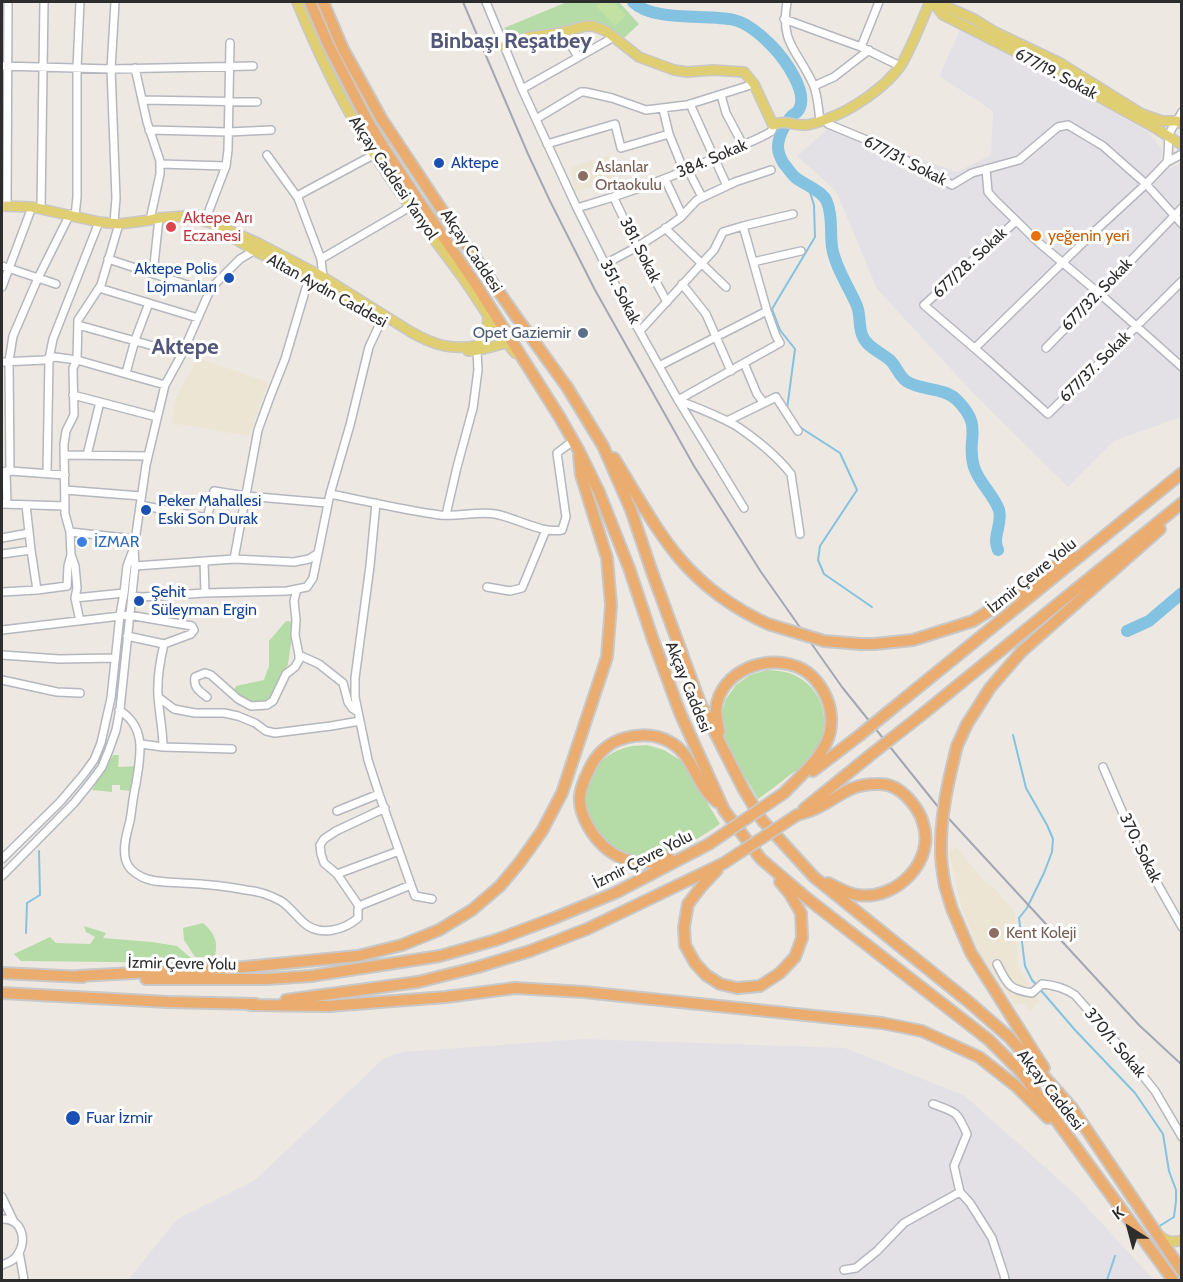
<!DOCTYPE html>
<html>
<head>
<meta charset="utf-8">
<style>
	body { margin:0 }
	#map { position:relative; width:1183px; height:1282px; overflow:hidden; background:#ede9e2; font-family:Cabin,sans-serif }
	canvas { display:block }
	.frame { position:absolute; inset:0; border:3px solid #2d2d2d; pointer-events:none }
	.north { position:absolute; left:1099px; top:1198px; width:60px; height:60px; -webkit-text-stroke:4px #fff; paint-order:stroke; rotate:324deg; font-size:16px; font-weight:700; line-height:24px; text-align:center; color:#2d2d2d }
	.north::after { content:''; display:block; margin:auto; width:21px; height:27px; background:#2d2d2d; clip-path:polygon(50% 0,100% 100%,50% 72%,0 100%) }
</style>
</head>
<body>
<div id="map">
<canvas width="1183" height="1282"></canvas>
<div class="frame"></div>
<div class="north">K</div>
</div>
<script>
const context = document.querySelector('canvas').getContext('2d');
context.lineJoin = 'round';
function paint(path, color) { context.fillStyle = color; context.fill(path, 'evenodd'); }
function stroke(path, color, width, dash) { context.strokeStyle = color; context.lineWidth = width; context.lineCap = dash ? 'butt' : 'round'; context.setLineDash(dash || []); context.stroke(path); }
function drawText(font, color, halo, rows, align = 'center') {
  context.font = font + ' Cabin,sans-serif'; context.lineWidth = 6; context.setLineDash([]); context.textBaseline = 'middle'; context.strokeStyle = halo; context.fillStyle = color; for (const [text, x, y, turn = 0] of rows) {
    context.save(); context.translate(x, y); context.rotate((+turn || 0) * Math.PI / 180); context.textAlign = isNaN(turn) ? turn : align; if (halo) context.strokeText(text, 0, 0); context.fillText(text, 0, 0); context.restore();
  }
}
paint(new Path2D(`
	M961,28L997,46L1148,132L1162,149L1161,162L1168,169L1181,163V417L1114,441L1068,487L973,393L877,289L836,191L797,156L830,127L957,172L991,155L993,111L939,76Z
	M584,1039L845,1048L965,1096L1074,1193L1154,1280H128L177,1219L255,1180L383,1059L403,1052Z`), '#e3e1e6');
paint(new Path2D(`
	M608,155L615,181L575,191L570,168Z
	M198,358L268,382L249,436L171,423L177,395Z
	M957,848L986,883L996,890L1015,913L1018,966L1029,986L1040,1002L1030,1011L1026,1005L1020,1003L1015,1005L979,953L962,908L948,850Z`), '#ece5d4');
paint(new Path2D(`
	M567,2H619L639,24L623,39L612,29L585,22L557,31L532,32L513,36L504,28Z
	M286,621L294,622L288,664L271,701L251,704L233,692L236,686L264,680L269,666V641Z
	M767,670C778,671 788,671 798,677C829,694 832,735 810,760C805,766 797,770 791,774C780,783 769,791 758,799L729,749L722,733L721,716L726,699L736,685L750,675Z
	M647,745L664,750L680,760L691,775L720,824C703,835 684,849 664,855C656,857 645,856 637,855C575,849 568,761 628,747C634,745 641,746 647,745Z
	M113,755H119L118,767L138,766L133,791L120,790V785H112V792L92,790Z
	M203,923C215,934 218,941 215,957H195L184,940L183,928Z
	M84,926L106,933L103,938L152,942L177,946L197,963L21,961L14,954L50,937L56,943L90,944L95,937L86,932Z`), '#b5dca6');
paint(new Path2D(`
	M601,2H613L626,15L615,26L596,6Z`), '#c3e1a3');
stroke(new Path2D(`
	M787,409L795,349L780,330L772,309L815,237L814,205L808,186
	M798,426L840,453L857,490L820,546L818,560L824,574L872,607
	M1013,735L1026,788L1047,825L1053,839L1052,852L1044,873L1027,908L1019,918L1025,966L1032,980L1075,1030L1135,1093L1163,1134L1169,1171L1176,1190V1201L1174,1217L1158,1227
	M26,933L27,903L40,895L39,851
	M1107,1280L1115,1256`), '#83c2e0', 2);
stroke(new Path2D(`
	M633,2C653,22 706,14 734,20C748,23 761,35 771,45C783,57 812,95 797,112C795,114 792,115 790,118C784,125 778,138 778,147C778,153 781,159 784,164C788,168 791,174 796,178C805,185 823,191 827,202C833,216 830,233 832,247C835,267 849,287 857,306C861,316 858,327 863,337C867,347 882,353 890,360C896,366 900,377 906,381C921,391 944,387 957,400C985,428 965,438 974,467C979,483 994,495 999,510C1002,521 996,531 996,541C996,544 997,547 998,550
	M1127,631L1149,621L1182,593`), '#83c2e0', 12);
const minor = new Path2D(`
	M486,2L522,89L577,208L631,316L678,400L744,508
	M787,2C780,44 797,49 813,84C818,95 818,108 820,120
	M784,19L861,47L900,66
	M563,32L578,57
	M861,47L879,2
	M2,66L111,69L253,66
	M135,68L147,122L160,161V174L150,220
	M814,86L834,77L869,50
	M522,89L614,37
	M721,95L726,113L743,145
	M142,100L257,102
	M690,104L727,186
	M663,109L669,134L684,171
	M536,119L581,92H585L612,98L646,110L687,105L754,84
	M826,120L828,124L874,143L952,185L972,173L1019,160L1058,127L1068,125L1103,146L1146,184L1182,224
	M149,130L228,132L271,130
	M547,144L615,124L621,148L669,134
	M267,155L298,198L321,259L323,277
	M1167,162C1169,153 1168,144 1169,136C1171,127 1178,120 1182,112
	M160,164L226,166
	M986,169L988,192L994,199L1038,242L1107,300L1182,367
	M688,170L702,197
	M665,179L682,215
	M297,196L375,154
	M614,198L637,247L667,302
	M7,206L8,2
	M41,208L44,2
	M577,208C630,193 676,176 726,153C741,145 758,140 772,131L773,125
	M75,216L77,197V68L80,2
	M205,221L226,166L228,150L230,43
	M1016,221L924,305L987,359L1048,414L1182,281
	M114,223L116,198L111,69L115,2
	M665,228L726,287
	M108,259L209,292
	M321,259L410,207
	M753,262L801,251
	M605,264L637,247L662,231L680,218L697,200L735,182L771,170
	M2,266L56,284
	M153,274L159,218
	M682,284L706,314L731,371
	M2,287L32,207
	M99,288L198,318
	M78,325L182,354
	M640,331L714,250L723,232L743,226L793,214
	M975,348L1095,231L1146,184L1167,162L1182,154
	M1046,348L1182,208
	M2,362L44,360L55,357L77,360L165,385
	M659,366L767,311
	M126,373L135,340L149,303
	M73,395L157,417
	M678,400C697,408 720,416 738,427C757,440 777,456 791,474L800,534
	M678,400L744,363
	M764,403L776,397L798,431
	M727,421L764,403L757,394L744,363L780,343L776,336L767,311L743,226
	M65,455L148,456
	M87,455L100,402
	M6,471L7,504
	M10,471L9,361L13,336L38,278L70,214
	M2,472L10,471L65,475
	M47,473L49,359L53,339L99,222
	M65,490L141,496
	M330,494C366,501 403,510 440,515C458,517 477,511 495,514C517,518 542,534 562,530L566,517L557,453L573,441
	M376,503L370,566L355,678V697L368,760L379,794L411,885L415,896L432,899
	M2,504L65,506
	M26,505L31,550L37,590
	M140,505L207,518L214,491L246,496L327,503
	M446,515L457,467L473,408L478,370L477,351
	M70,532L135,539
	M2,538L29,533
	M2,554L31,550
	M234,559L294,562L309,559L317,554
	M204,561L205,593
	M135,566L234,559L258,430L270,397L285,359L309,278
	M487,587L510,591L522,588L546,530
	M2,592L37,590L67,586L68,566L71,555
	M132,596L142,597L205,593L287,591L307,587L313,578L330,494L350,425L369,347L384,315
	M75,598L124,593
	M80,621L75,598L77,588L75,566L71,555L70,532L65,514L64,444L66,431L74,415L73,368L77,360L78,320L101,285L119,224
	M2,630L129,615L192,626L194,630L191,634L164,644C160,661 157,678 158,695C159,713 163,730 163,747
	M127,636L164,644
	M2,655L59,659L115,658
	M299,655L319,664L343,683L348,702L352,708L358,712
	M2,680L57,692L80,693
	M158,697L174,709L195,713H224L238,716L255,723L266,731L275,733L331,726L360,721
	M207,697C199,691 193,687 195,677L205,673L211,675L238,699L251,706L267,705L273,701L286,674L295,667L299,660V655L295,635L296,620L294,601L297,589
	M119,710C148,728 140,757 136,784C133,796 132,809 130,821C127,832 122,849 126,861C128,868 136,874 142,877C154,883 170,882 183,883C204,884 225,886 246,890C258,891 270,895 281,901C290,907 296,916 304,923C320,937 344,930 358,918V909L359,906L337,874L324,863L321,854L320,845L324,839L336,831L385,808
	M141,744L163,747L232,749
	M1103,767L1140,853L1182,927
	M337,811L379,794
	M2,859L60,802L83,775L94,760L101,743L111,698L120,615L124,593L127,566L133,550
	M337,874L399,851
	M2,876L74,803L91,782L102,767L109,750L116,730L120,709L135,566L134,548L146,465L165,385L182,354L211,288L240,259L257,249
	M359,906L411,885
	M997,964C1007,984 1009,990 1032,993L1042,984C1054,985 1065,988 1075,995L1111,1036L1155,1091L1182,1137
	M933,1104C956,1112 957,1111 967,1134L954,1166L960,1192L970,1203L992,1238L1004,1275L1005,1280
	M2,1197L13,1220
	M2,1219C24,1218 28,1245 15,1258C11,1262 6,1263 2,1265
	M19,1252L24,1280
	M844,1270L856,1268L877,1251L904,1223L960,1192`);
const major = new Path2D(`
	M297,2C315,46 336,91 361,133C390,182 426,228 460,274C479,300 494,328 515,353
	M933,2L943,15L1026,57L1152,126L1182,145
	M936,2L974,19L995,32L1060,63L1142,114L1162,121H1177L1182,124
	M504,46L528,37L559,33L586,26H593L606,31L639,57L674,70L687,72L713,70L744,72L754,84L773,125C786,119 792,126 805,125C811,125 821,121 827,119C852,110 886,87 901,65C913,45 921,22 930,2
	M2,206L32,207L99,222L119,224L150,220L159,218L186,216L215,224L258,243L323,277L411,332C434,345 450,350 476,346C485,335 488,331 488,316
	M226,233L253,250L309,278L353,303
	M468,351C482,351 494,345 507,343
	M1159,1235C1166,1242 1173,1243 1182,1240`);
const highway = new Path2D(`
	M310,2L328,44L367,120L384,148L418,200L475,283L559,416L579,451L599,492L629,568L653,640L680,713L724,810L761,859L808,899L989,1040L1021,1072L1173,1280
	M323,2L343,49L381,118L440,207L515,315L567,387L603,446L631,510L652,572L700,703L744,790L762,820L814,877L969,1002L1010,1038L1072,1108L1182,1271
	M614,458C635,492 655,529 680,559C704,587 735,609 768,624
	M861,644H874L913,640L973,621L1024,589L1055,566L1071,556
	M904,699L1182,473
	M919,717L1182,503
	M719,732C718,724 716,717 716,709C720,670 769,652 802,669C816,676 827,694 830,709C832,720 832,730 827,741C818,762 799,777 784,793
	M957,746L967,724L990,688L1021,652L1160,529
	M813,771L860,735
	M804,809L873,753
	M797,815C804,813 812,811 819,807C841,796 849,784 877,784C890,783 901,790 909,799C915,806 921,814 923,823C936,861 896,901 858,895C848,894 837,887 828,883
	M669,858C635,871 605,856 588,826C583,817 579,806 580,796C581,787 585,778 589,770C596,754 609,742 625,738C640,734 656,734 670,742C689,752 695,776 707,792C710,796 714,799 717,802
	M717,870L701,887L688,904L684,927L685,945L695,963L706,975L720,984L737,988L760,986L780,973L795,957L802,938L801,913L790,894L780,882
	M945,886L952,909L971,953L1044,1068
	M2,973L83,977
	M78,976L245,967L358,956L402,945L439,930L472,910L500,886L520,862L542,831L562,793L607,657L611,605L607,558L581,475L579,456
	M146,979H267L311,976L440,956L496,940L552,919L615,893L709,844
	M2,993L168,1002L256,1004
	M286,1000L418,982L478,967L530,951L587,929L724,863
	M250,1005L328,1006L446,997L515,988L584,992L882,1023L922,1031L979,1057L1016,1086L1048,1118`);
stroke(minor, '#b5b7bf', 10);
stroke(major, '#c8c8c8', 12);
stroke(highway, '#c8c8c8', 14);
stroke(minor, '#fff', 7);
stroke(major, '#e0ce73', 9);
stroke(highway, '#ebac6f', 10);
stroke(new Path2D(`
	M463,2L528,154L550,201L595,290L694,466L761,572L842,687L939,808L1139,1025L1182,1065`), '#a5a6b5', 2);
const highwayBridge = new Path2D(`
	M768,624L824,641L861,644
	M860,735L904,699
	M873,753L919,717
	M709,844L784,793
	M724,863L797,815
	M945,886C943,875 941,864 941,853C940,816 948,782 957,746`);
stroke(highwayBridge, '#c8c8c8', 14, []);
stroke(highwayBridge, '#ebac6f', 10);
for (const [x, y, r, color] of [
	[439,163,6,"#1a4fb4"],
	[583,176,6,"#8d6e63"],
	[171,227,6,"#e0444e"],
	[1036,236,6,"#e8710a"],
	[229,278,6,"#1a4fb4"],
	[583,333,6,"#5c6f8a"],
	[146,510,6,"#1a4fb4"],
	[82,542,6,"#3f7fe0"],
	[139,601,6,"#1a4fb4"],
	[994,933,6,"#8d6e63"],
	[73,1118,8,"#1a4fb4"]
]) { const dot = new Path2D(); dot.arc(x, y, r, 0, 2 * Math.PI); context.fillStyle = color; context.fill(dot); stroke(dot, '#fff', 2); }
drawText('16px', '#2d2d2d', '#fff', [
	["677/19. Sokak",1056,74,28],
	["384. Sokak",712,159,-23],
	["677/31. Sokak",905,161,27],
	["Akçay Caddesi Yanyol",393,178,56],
	["381. Sokak",640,250,63],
	["Akçay Caddesi",471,251,56],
	["677/28. Sokak",970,263,-43],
	["Altan Aydın Caddesi",327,291,29],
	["351. Sokak",620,292,63],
	["677/32. Sokak",1097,295,-46],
	["677/37. Sokak",1095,367,-45],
	["İzmir Çevre Yolu",1032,576,-39],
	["Akçay Caddesi",688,687,68],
	["370. Sokak",1140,848,64],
	["İzmir Çevre Yolu",643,860,-27],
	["İzmir Çevre Yolu",182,964,1],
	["370/1. Sokak",1115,1043,50],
	["Akçay Caddesi",1050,1090,52]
]);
drawText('16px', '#164399', '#fff', [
	["Aktepe",451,163],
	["Aktepe Polis",217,269,"right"],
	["Lojmanları",217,287,"right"],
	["Peker Mahallesi",158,501],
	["Eski Son Durak",158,519],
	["Şehit",151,592],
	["Süleyman Ergin",151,610],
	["Fuar İzmir",86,1118]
], 'left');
drawText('16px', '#785e54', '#fff', [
	["Aslanlar",595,167],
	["Ortaokulu",595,185],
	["Kent Koleji",1006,933]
], 'left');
drawText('16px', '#be3a42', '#fff', [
	["Aktepe Arı",183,218],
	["Eczanesi",183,236]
], 'left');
drawText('16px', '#c56008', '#fff', [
	["yeğenin yeri",1048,236]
], 'left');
drawText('16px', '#4e5e75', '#fff', [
	["Opet Gaziemir",571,333]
], 'right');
drawText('16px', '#366cbe', '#fff', [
	["İZMAR",94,542]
], 'left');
drawText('bold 22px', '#535779', '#fff', [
	["Binbaşı Reşatbey",511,42],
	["Aktepe",185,348]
]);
</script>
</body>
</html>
